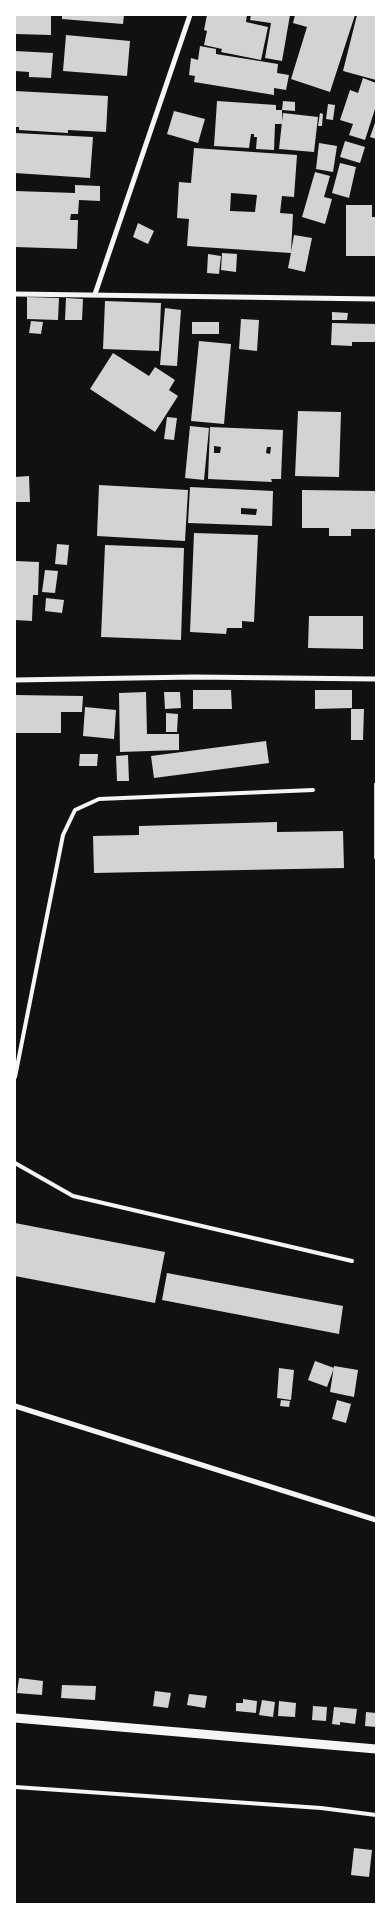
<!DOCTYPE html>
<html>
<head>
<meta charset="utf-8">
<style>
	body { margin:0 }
	#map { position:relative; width:391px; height:1919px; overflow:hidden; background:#111; font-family:"Space Grotesk",sans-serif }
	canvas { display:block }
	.frame { position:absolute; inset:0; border:16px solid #fff; pointer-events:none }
</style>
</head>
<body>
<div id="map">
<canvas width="391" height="1919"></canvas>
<div class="frame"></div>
</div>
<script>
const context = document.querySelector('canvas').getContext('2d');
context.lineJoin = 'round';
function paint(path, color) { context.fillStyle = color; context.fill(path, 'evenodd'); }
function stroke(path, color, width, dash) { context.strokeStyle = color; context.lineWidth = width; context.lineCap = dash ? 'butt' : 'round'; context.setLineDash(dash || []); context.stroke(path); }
paint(new Path2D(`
	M15,15H51V35L15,34Z
	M62,15H124L123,24L62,19Z
	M207,15H247L246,22L268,27L261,60L221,52L222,49L204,45L207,31L204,30Z
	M251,15H290L282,61L265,58L271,23L250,20Z
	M295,15H355L330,92L291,79L307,27L293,23Z
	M357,15H376V80L343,71Z
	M66,35L130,41L127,76L63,71Z
	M200,46L216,49V54L278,64L277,73L289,75L286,90L274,88V95L194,82L195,76L189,75L191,58L198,60Z
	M15,51L53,53L51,78L29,77V72L15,71Z
	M363,78L376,83V106L365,140L349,135L353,124L340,120L350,90L358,93Z
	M15,91L108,96L106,132L68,130V133L19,130V127H15Z
	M217,101L276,105V110H282V124H275L274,150L256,149L257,137H254V134H251L249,148L214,146Z
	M283,101L295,102V111L282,110Z
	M328,104L335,105L333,120L326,119Z
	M174,111L205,119L198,143L167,134Z
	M283,113L318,117L314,152L279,149Z
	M320,113L323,114L322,126H318Z
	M376,120V139L370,137Z
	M15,133L93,137L90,178L15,173Z
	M345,141L365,147L360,163L340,157Z
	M319,143L337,146L333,172L316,169Z
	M194,148L297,155L294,197L282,196L280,213L293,214L291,252L294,235L312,238L305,272L288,268L291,253L187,246L189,219L177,218L179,182L191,183ZM231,193L257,195L255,212L230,211Z
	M340,163L356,167L349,198L332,193Z
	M315,172L330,176L324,197L332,199L325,224L302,217Z
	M75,185L100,186V201L79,200L78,214H71L70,220H78L77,249L15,247V191L75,193Z
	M346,205H372V217H376V256H346Z
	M138,223L154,231L148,244L133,237Z
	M222,253L237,254L236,272L221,270Z
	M208,254L221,256L219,274L207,273Z
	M27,297L59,298L58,320L27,319Z
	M66,298L83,299L82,320H65Z
	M105,301L161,303L159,351L103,349Z
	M165,308L181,310L177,366L160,365Z
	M332,312L348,313L347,320H332Z
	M241,319L259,320L257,351L239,349Z
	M31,321L43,322L41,334L29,333Z
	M192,322H219V334H192Z
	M332,323L376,324V342H352V346L331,345Z
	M199,341L231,344L224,424L191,421Z
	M113,353L149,376L155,367L175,380L169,390L178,396L155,432L90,389Z
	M298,411L341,412L339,477L295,476Z
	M167,417L177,418L174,440L164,439Z
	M190,426L209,428L204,480L185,478Z
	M210,427L283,430L281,479H271L272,482L208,479ZM214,446L221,447L220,453H214ZM267,447H271L270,454L266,453Z
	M29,476L30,502H15V477Z
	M99,485L188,490L185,541L97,536Z
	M190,487L273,491L272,526L188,523ZM241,508L257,509L256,515L241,514Z
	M302,490L376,491V529H351V536H329V528H302Z
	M194,533L258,535L254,622L242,621V628H227L226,634L190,632Z
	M57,544L69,545L67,565L55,564Z
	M105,545L184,548L181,640L101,637Z
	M15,561L39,562L38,595H33L32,621L15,620Z
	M45,570L58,571L55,593L42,592Z
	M46,598L64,600L62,613L45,611Z
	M309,616H363V649L308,648Z
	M193,690H231L232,709H193Z
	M315,690H352V708L315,709Z
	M146,692L147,734H179V750L120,752L119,693Z
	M164,692H180L181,708L165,709Z
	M15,695L83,696L82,712H61V733H15Z
	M85,707L116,710L114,739L83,736Z
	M351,709H364L363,740H351Z
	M166,713L178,714L177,732H166Z
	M266,741L269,763L154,778L151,756Z
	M80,754H98L97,766H79Z
	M128,755L129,781H117L116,756Z
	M374,783H376V859H374Z
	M277,822V832L343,831L344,868L94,873L93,836L139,835V826Z
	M15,1223L165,1252L155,1303L15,1276Z
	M167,1273L343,1306L339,1334L162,1300Z
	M315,1361L334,1368L327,1387L308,1380Z
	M334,1366L358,1370L354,1397L330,1392Z
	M279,1368L294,1370L291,1400L277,1398Z
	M281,1400L290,1401L289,1407L280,1406Z
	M337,1400L351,1404L346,1423L332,1419Z
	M19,1678L43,1681L42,1695L17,1693Z
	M62,1685L96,1686L95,1700L61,1698Z
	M155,1691L171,1693L168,1708L153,1706Z
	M189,1694L207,1696L205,1708L187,1705Z
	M243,1699L257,1701L256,1713L236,1711V1703H243Z
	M262,1700L275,1702L273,1717L259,1715Z
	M279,1701L296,1703L295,1717L278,1716Z
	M313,1706L327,1707L326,1721L312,1720Z
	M334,1707L357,1709L355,1724L340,1722V1725L332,1724Z
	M366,1712L376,1713V1727L365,1726Z
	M354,1848L372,1850L369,1877L351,1875Z`), '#d3d3d3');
stroke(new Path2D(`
	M15,1077L63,835L75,810L99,799L313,790
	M15,1163L73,1196L352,1261
	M15,1787L321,1808L376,1815`), '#f5f5f5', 4);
stroke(new Path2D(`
	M15,294L376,299
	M95,294L190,15
	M15,680L194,677L376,679
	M15,1406L376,1520`), '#f5f5f5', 5);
stroke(new Path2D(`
	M15,1718L376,1749`), '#f5f5f5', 9);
</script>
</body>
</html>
